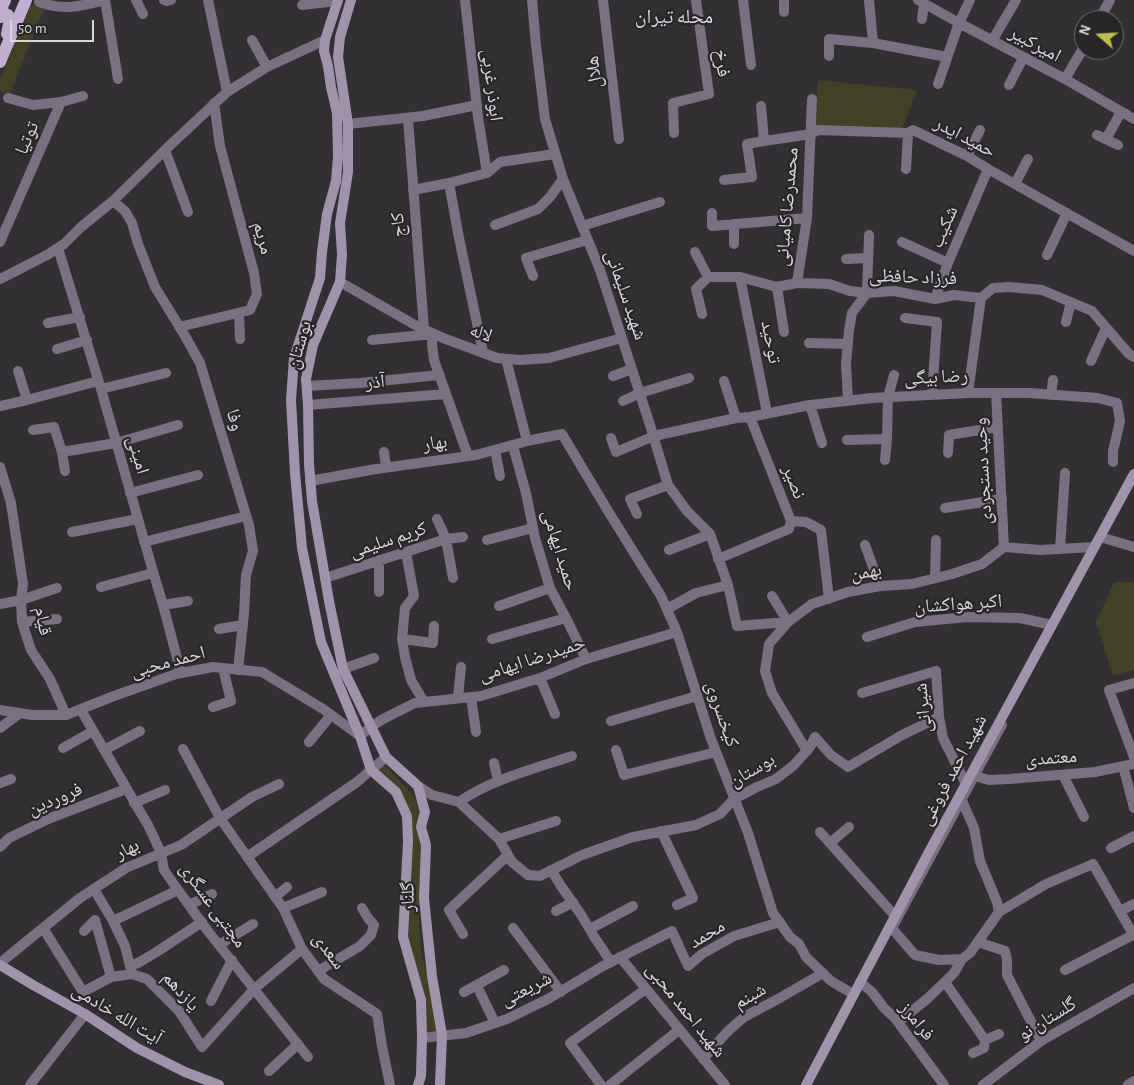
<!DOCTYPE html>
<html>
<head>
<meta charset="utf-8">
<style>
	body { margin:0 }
	#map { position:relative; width:1134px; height:1085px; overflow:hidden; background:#333034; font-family:"Alegreya Sans",sans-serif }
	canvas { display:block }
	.north { position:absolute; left:1074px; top:10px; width:50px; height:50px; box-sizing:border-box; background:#29262a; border:1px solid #6f6d70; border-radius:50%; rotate:289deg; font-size:14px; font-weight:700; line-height:20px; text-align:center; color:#d8d7da }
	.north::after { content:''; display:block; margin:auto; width:18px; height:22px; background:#bdbf43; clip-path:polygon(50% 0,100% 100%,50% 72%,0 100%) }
	.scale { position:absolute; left:10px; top:20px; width:84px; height:22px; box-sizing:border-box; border:2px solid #d8d7da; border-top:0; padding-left:6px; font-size:15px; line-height:18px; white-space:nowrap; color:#d8d7da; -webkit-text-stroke:4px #29262a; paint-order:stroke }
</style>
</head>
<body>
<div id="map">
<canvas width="1134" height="1085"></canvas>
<div class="north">N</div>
<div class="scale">50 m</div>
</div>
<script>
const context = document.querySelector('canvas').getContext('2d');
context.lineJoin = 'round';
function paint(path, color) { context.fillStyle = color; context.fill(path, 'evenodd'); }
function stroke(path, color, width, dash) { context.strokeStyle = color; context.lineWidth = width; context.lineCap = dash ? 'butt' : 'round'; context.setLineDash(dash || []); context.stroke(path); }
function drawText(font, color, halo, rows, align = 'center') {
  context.font = font + ' "Alegreya Sans","Noto Naskh Arabic",sans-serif'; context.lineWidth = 4.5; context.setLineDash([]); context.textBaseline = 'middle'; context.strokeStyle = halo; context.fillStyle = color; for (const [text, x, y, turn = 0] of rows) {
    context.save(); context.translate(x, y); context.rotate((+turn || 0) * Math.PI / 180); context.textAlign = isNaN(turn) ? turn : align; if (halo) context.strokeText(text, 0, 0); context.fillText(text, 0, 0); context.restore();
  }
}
paint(new Path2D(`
	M31,4L44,9L10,94L0,90V79Z
	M818,80L917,90L902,129L813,126Z
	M1114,582H1134V670L1113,676L1096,622Z
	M384,764C398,782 413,789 421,812V874L419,923L421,951L432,998L437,1032H426L407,937L411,815L376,772Z`), '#404125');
stroke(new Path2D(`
	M892,932L1004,725`), '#7a7081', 6);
stroke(new Path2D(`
	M105,0L118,79
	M136,0L143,14
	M164,0L167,1L171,0
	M208,0L227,92
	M465,0L478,117L487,173
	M532,0L536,45L545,119L563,179L600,270L650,425L668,485L687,511L710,534L728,585L737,626L788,622L772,596
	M603,0L619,139
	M743,0L751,65
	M784,0V12
	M869,0L873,43
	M918,0L959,23L1065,79L1134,119
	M39,2C64,11 81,6 105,0
	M302,5L337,1
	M922,19L924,4
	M1099,20L1110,0
	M252,40L267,67
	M992,41L1016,0
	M829,56V39L873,43L947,57
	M1065,79L1084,47
	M938,84L959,23L970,0
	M1009,85L1023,58
	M8,98L33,105L61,102L83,96
	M761,106L764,141
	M408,118L424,329
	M348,124L423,116L477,105
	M674,133L673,103L709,94L696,0
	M1097,135L1118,145
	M1106,139L1121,112
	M165,150L188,212
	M967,156L980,130
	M906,169L908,133
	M724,180L752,177L747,144L764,141L811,134L818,130L908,133L913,130L967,156L988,169L1134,251
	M449,183L459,238L483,352
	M1015,184L1028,159
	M413,190L449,183L487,173L500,162L555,154
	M113,201L125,211L132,223L138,244L155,287L185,336L200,363L249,525L253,551L246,575L244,614L238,670
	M712,213V226L807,218
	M734,224V244
	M495,225L538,209L550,197L563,179
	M582,226L660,202
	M0,242L61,102
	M902,242L948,263
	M58,248L101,389L150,561L163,605L181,673
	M695,252L708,277
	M1047,255L1067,213
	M846,259L868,258
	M533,276L526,258L587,240
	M740,277L767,413
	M0,279L47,255L64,244L81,227L113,201L165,150L227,92L267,67L325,40
	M340,282L415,325L443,338L497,358L520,360L549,358L622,338
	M797,283L807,218L812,99
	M777,287L784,332
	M935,299L948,263L988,169
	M239,313L240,339
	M702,314L696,289L708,277H740L777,287L797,283L829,284L850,291L867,293L894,291L935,299L954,295L981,298L993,288L1009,287L1042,290L1092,311L1128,353L1134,357
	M905,318L937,322L932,395
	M1066,322L1071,302
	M48,323L80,317
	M179,327L250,310L257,294L254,273L220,146L214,103
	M372,340L433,334L432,344L434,360L468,456
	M809,343L848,344
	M57,349L87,340
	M506,359L527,441
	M1091,361L1106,328
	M18,371L27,400
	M613,376L632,369
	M724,381L736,418
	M307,386L360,383L439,375
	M101,389L166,373
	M968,393L981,298
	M996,393L1004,547
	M1051,395L1053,380
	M623,401L640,393L689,378
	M848,401L846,364L849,330L852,313L867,293L869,235
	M308,405L446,394
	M810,405L822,443
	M0,406L27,400L98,381
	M750,417L791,521L806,522L821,530L829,599
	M33,430L54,427L62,452L65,471
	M611,438L616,452L654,436L736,418L750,417L810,405L872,398L968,393H1029L1098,398L1117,403L1120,421L1113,451V462
	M847,440L887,439
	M513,446L526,493L535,538L550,588L566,618L586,659
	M495,450L500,476
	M62,452L116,443L178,425
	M384,452L386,467
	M948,453L949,435L998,427
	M885,460L887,439L888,397L894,375
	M0,467L11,503L23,584L21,600L22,622L31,650L50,679L66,715
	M310,481L376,469L476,455L527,441L562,434L608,511L661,596L677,632L711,739L748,833L773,913L790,937L799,944L806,957L831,981L853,994
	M130,493L198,475
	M945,508L1002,499
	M637,514L630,499L668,485
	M437,519L446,539L453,578
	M72,532L138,519
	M1100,537L1134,547
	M487,540L533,528
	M144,542L246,516
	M865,545L880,586
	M1060,549L1065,473
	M669,550L710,534
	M406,552L414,596L405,608L402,639L405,657L411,680L424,702
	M718,559L789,529L791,521
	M379,560V592
	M325,578L446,539L463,537
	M935,578L936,540
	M101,587L153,573
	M0,604L21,600L57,588
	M163,605L188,601
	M499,606L550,588
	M667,609L696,593L728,585
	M22,622L57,619
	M219,629L243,625
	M867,637L915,622L968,617L1020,618L1052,625
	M402,639L433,643L434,626
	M492,639L566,618
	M343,669L374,658
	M540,678L555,714
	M1134,683L1109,690L1134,757
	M862,693L936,671L939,717L943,738L966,784
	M471,697L476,732
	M458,698L461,667
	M213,707L231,701L223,668
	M0,710L32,715H66L114,696L176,674L213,667L262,672L323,709L360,736L372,726L383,719L415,703L481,696L540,678L586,659L677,632
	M81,710L149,827L161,853L164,870L178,890L207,930L308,1057
	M611,721L697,696
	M0,728L20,713
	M309,742L331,715
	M63,748L93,731
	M183,749L220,818L283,908L302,949L324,979L377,1014L382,1046L390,1085
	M104,750L140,731
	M616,750L624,775L716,752
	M807,751L772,693L765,671L769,644L788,622L812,604L848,592L880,586L912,584L952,574L982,564L1004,547L1040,550L1094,547
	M494,763L498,781
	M1123,766L1134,808
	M971,775L989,780L1009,779L1095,772L1134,764
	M1063,775L1084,817
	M0,783L11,779
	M418,786L432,795L459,802L499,839L512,862L528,875L540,876L582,855L633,837L696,825L720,814L734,799L757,787L776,779L794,765L810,747L815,737L831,755L848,767L902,735L939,717
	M960,796L974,828L980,861L997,902L999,912
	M459,802C492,779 534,769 572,756
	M134,803L165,790
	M661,831L693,898L677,905
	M820,832L895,916
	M499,839L556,821
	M830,843L849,827
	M0,847L9,838L48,819L126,789
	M1111,848L1134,836
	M247,857L357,782L386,757
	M551,870L561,886L580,913L595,938L611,962
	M94,889L113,921L125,946L132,974
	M275,897L287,887
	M189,905L212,894
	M283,908L322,892
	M556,911L573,902
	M1120,911L1134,904
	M113,921L178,890
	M890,926L915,955L939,960L962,959L970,953L999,912L1046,884L1093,864L1134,936
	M43,928L83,992L111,977L132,974L147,979L179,1011L202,1047L254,989L302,949
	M513,928L561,992
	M590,929L633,906
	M84,931L95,920L111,977
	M463,934L449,910L508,855
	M978,942L1005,951L1007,960V975L1041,1041
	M219,945L253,924
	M620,957L725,1085
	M0,963L80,898L126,868L181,845L252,797L279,784
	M130,966L138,963L155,953L202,922
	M1065,970L1133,935
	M318,971L360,946L371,935L374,925L368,918L362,908
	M860,982L872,992L884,1008L895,1018L944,1085
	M945,982L985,1040
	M477,986L495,1023
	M464,992L504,970
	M211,1001L232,960
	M898,1022L927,999L954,973L962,959
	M422,1038L466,1033L507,1019L548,999L603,966L672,931L688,966L702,954L734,936L780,922
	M973,1053L984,1048L985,1040L999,1034
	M703,1059L727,1032L744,1017L778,999L823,973
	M269,1071L298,1044
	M30,1085L85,1014
	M601,1085L570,1043L646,989
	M610,1085L679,1030
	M983,1085L1041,1041L1134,988
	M1128,1085L1134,1081`), '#7a7081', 10);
stroke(new Path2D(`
	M338,0L325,40L324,51L328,66L331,87L337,113L338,157L336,181L327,214L322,252L320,278L294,358L291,400L295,473L302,548L321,642L360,736L371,770L396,792L407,816L408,842L403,937L421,1000L422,1038L421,1076L418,1085
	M351,0L340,37L338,57L348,124V172L340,223L342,254L340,282L313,345L306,379L308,405L309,464L312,501L329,601L343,669L386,757L418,786L425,812L421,827L426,845L424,898L432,976L442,1035L440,1085
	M0,965L33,985L85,1014L137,1048L185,1072L219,1085
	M806,1085L930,850L1134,474`), '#a293ad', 10);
stroke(new Path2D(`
	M0,11L5,0
	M0,17L5,14L8,15L10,19L7,34
	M0,62L26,0`), '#c2aed0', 12);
drawText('19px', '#d8d7da', '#29262a', [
	["امیرکبیر",1035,44,28],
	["فرخ",722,63,82],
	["هلال",594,72,-97],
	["ابوذر غربی",492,85,83],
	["حمید ایدر",965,137,28],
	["توتیا",27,138,-67],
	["محمدرضا کامیانی",787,207,-85],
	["کاج",398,225,-94],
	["شکیب",944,227,-67],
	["مریم",263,238,75],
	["فرزاد حافظی",913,277,2],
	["شهید سلیمانی",626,295,71],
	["لاله",481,333,20],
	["توحید",771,342,79],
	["بوستان",299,345,-74],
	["رضا بیگی",936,377,-3],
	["آذر",375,382,-5],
	["وفا",235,420,73],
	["بهار",435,443,-8],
	["امینی",138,455,74],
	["وحید دستجردی",983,471,-93],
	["نصیر",794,482,69],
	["کریم سلیمی",388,540,-18],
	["حمید ایهامی",560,550,73],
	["بهمن",866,572,-10],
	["اکبر هواکشان",958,604,-4],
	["قیام",43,621,79],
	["حمیدرضا ایهامی",532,659,-18],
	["احمد محبی",168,662,-15],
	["شیرانی",923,708,-96],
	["کیخسروی",722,714,71],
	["معتمدی",1051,758,-4],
	["بوستان",752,770,-30],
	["شهید احمد فروغی",953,770,-62],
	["فروردین",55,799,-23],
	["بهار",127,849,-26],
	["گلنار",408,897,-91],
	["مجتبی عسگری",213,905,54],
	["محمد",707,934,-31],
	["سعدی",329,951,53],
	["شریعتی",526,989,-27],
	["یازدهم",181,991,48],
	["شبنم",750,996,-30],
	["شهید احمد محبی",686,1010,51],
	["آیت الله خادمی",117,1014,31],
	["گلستان نو",1047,1019,-32],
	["فرامرز",917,1021,51]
]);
drawText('20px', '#dedbe1', '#29262a', [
	["محله تیران",674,17]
]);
</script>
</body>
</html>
